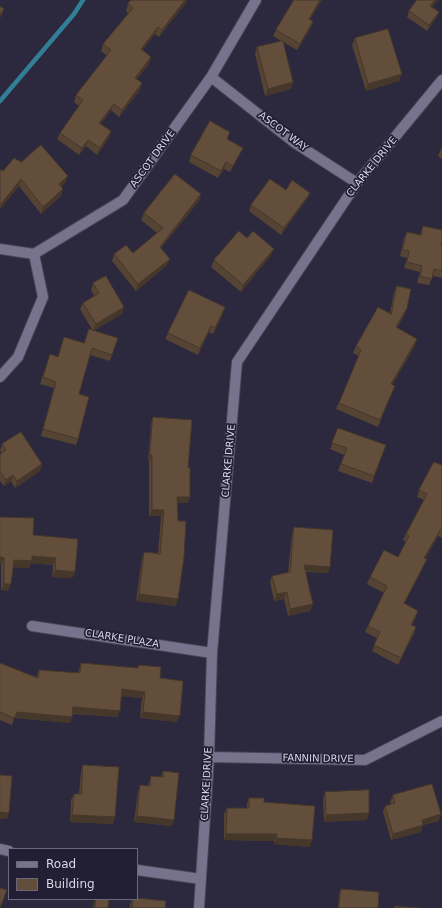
<!DOCTYPE html>
<html>
<head>
<meta charset="utf-8">
<style>
	body { margin:0 }
	#map { position:relative; width:442px; height:908px; overflow:hidden; background:#2c283e; font-family:"DejaVu Sans",sans-serif }
	canvas { display:block }
	.legend { position:absolute; left:8px; top:848px; width:130px; height:52px; box-sizing:border-box; background:#221e34; border:1px solid #6b687b; margin:0; padding:5px 7px; list-style:none; font-size:12px; color:#d8d7e5 }
	.legend li { display:flex; align-items:center; gap:8px; height:20px }
	.legend b { width:20px; border:1px solid #6b687b }
</style>
</head>
<body>
<div id="map">
<canvas width="442" height="908"></canvas>
<ul class="legend">
<li><b style="height:5px;background:#77738d"></b>Road</li>
<li><b style="height:11px;background:#634e3c"></b>Building</li>
</ul>
</div>
<script>
const context = document.querySelector('canvas').getContext('2d');
context.lineJoin = 'round';
function stroke(path, color, width, dash) { context.strokeStyle = color; context.lineWidth = width; context.lineCap = dash ? 'butt' : 'round'; context.setLineDash(dash || []); context.stroke(path); }
function paint(path, color) { context.fillStyle = color; context.fill(path, 'evenodd'); }
function drawText(font, color, halo, rows, align = 'center') {
  context.font = font + ' "DejaVu Sans",sans-serif'; context.lineWidth = 3.5; context.setLineDash([]); context.textBaseline = 'middle'; context.strokeStyle = halo; context.fillStyle = color; for (const [text, x, y, turn = 0] of rows) {
    context.save(); context.translate(x, y); context.rotate((+turn || 0) * Math.PI / 180); context.textAlign = isNaN(turn) ? turn : align; if (halo) context.strokeText(text, 0, 0); context.fillText(text, 0, 0); context.restore();
  }
}
stroke(new Path2D(`
	M0,101L74,14L83,0`), '#317f97', 4.5);
const street = new Path2D(`
	M211,77L295,143L357,183
	M0,249L34,254L123,200L211,77L256,0
	M0,377L18,357L43,297L34,254
	M32,626L212,653
	M209,757L365,760L442,721
	M0,849L9,851
	M137,870L201,879
	M199,908L209,757L212,653L237,362L357,183L442,80`);
stroke(street, '#484456', 12);
stroke(street, '#77738d', 10);
paint(new Path2D(`
	M131,0H187L185,4L159,37L155,34L142,50L151,57L149,64L137,79L142,83L140,90L119,117L111,110L101,124L111,131L109,138L97,155L86,146L79,155L57,139L60,133L79,106L74,102L76,95L107,56L101,51L103,44L128,13L126,11L128,4Z
	M322,0L310,19L313,21L311,28L297,50L283,42L293,82L291,89L265,96L255,54L257,47L281,41L273,36L276,30Z
	M417,0H438L432,7L439,12L436,18L427,31L407,17L409,11Z
	M355,38L399,81L366,91L352,45Z
	M227,140L243,148L240,154L230,172L224,169L218,178L189,162L191,155Z
	M442,147V159L438,156L441,149Z
	M21,162L65,183L61,186L63,189L61,196L41,214L19,186L0,209V169L3,171Z
	M286,190L310,193L307,199L281,235L249,211L251,205Z
	M201,194L199,201L161,248L167,265L136,291L112,261L114,254L133,253L157,233L141,220L144,213Z
	M423,226L442,245V278L433,276L429,285L417,283L420,272L404,268L407,258L400,256L404,238L407,232L420,235Z
	M247,238L271,255L241,292L211,267L214,260Z
	M93,283L122,314L93,331L112,355L110,361L90,355L79,394L78,439L76,445L41,436L54,388L40,384L50,354L58,357L64,337L84,343L93,331L80,309L83,303L94,296L91,290Z
	M397,286L407,308L405,314L397,328L415,346L392,385V392L378,427L336,409L359,356L353,353L356,346L390,313L394,292Z
	M223,314L213,334L209,332L198,355L165,339L168,333Z
	M153,417L188,468L190,497L187,503H177L176,606L136,601L142,558L144,552L158,553L161,516H149V461H148L151,424Z
	M338,428L386,445L372,483L338,471L344,455L330,449Z
	M2,444L42,464L40,471L15,488L11,481L4,486L0,481V454L2,453L0,451Z
	M442,465V538L438,536L425,559L424,566L404,604L416,617L412,625L416,627L414,634L398,665L372,651L377,638L365,632L368,626L384,593L367,584L370,577L398,557L406,542L403,540L406,534L424,500L417,497L419,490Z
	M0,517L33,535L75,572L72,578L52,577L53,565L31,563L29,568L13,567L11,584L8,591L1,590V564H0Z
	M294,527L328,573L306,572L310,611L288,616L284,599L274,601L270,582L272,576L288,572L292,534Z
	M0,663L36,677L39,670L78,673L79,670L81,663L138,668L139,665L160,678L177,722L140,718L142,698L121,696L117,717L73,714L70,723L14,718L12,725L0,720Z
	M83,765L113,824L70,822L71,800L74,794H79L81,771Z
	M163,771L174,820L172,826L134,822L138,792L140,785L148,786L151,776L161,777Z
	M325,792L367,820L324,822L323,799Z
	M393,795L439,821L423,825L421,832L391,840L383,812L385,806L391,804L390,802Z
	M249,798L264,802L310,847L274,844V841L224,840V814L227,808H247V804Z
	M341,889L378,908H338L339,893Z
	M95,899H109L108,908H93L94,903Z
	M132,899L165,908H130V905Z`), '#554334');
paint(new Path2D(`
	M185,0H187L185,4L159,37L162,30Z
	M320,0H322L307,25L309,19Z
	M435,0H438L428,12L430,6Z
	M4,9L2,16L0,18V15Z
	M439,12L436,18L427,31L429,25Z
	M313,21L311,28L297,50L300,44Z
	M158,27L155,34L138,56L141,49Z
	M151,57L149,64L133,84L135,78Z
	M402,74L399,81L366,91L368,84Z
	M293,82L291,89L265,96L268,89Z
	M142,83L140,90L119,117L122,110Z
	M114,104L111,110L97,129L99,123Z
	M111,131L109,138L97,155L100,148Z
	M88,140L86,146L79,155L82,148Z
	M226,162L224,169L218,178L221,171Z
	M68,176L65,183L56,190L59,184Z
	M21,179L19,186L0,209L1,204Z
	M63,189L61,196L41,214L43,207Z
	M310,193L307,199L281,235L284,228Z
	M201,194L199,201L157,253L160,247Z
	M274,249L271,255L241,292L243,285Z
	M170,259L167,265L136,291L138,284Z
	M124,307L122,314L93,331L96,324Z
	M225,307L223,314L213,334L215,328Z
	M407,308L405,314L394,334L396,327Z
	M211,326L209,332L198,355L200,348Z
	M417,339L415,346L389,391L391,384Z
	M150,455H152L149,461H148Z
	M42,464L40,471L15,488L17,481Z
	M13,475L11,481L4,486L6,480Z
	M177,497H190L187,503H175Z
	M152,510H164L161,516H149Z
	M441,529L438,536L422,565L424,558Z
	M32,556L56,558L53,565L31,563L29,568L12,567L14,560Z
	M0,557L4,558L1,564H0Z
	M427,559L424,566L401,610L404,603Z
	M304,565L330,567L328,573L302,571Z
	M55,570L75,572L72,578L52,577Z
	M4,584H11L8,591L1,590Z
	M287,592L284,599L274,601L277,594Z
	M139,594L178,599L176,606L136,601Z
	M313,604L310,611L288,616L290,609Z
	M416,627L414,634L398,665L401,658Z
	M122,689L145,692L142,698L119,696Z
	M73,707L120,711L117,717L71,713Z
	M17,712L72,717L70,723L14,718L12,725Z
	M143,712L180,716L177,722L140,718Z
	M0,812L9,813L7,819H0Z
	M369,813L367,820L324,822L326,815Z
	M441,814L439,821L423,825L421,832L391,840L393,834L422,820Z
	M72,815L115,817L113,824L70,822Z
	M137,816L174,820L172,826L134,822Z
	M226,834H277L274,841L224,840Z
	M276,838L312,840L310,847L274,844Z`), '#45372a');
const building = new Path2D(`
	M131,0H185L162,30L158,27L141,49L151,57L135,78L142,83L122,110L114,104L99,123L111,131L100,148L88,140L82,148L60,133L83,100L76,95L111,50L103,44L133,8L128,4Z
	M294,0H320L309,19L313,21L300,44L276,30Z
	M417,0H435L430,6L439,12L429,25L409,11Z
	M0,6L4,9L0,15Z
	M388,29L402,74L368,84L355,38Z
	M283,41L293,82L268,89L257,47Z
	M210,121L230,132L227,139L243,148L233,166L226,162L221,171L191,155Z
	M41,145L68,176L59,184L63,189L43,207L21,179L1,204L0,203V169L3,171L14,158L21,162Z
	M175,174L201,194L160,247L170,259L138,284L114,254L126,245L133,253L163,228L144,213Z
	M270,179L286,190L292,180L310,193L284,228L251,205Z
	M423,226L442,230V241L441,245H442V271L434,269L432,279L420,276L422,266L407,262L409,251L402,250L407,232L421,235Z
	M239,231L247,238L253,231L274,249L243,285L214,260Z
	M106,276L124,307L96,324L83,303L99,293L93,283Z
	M397,286L411,289L407,308L396,327L417,339L391,384L395,386L380,420L339,403L361,350L356,346L378,307L391,314Z
	M189,290L225,307L215,328L211,326L200,348L168,333Z
	M89,329L118,338L112,355L92,348L79,394L89,397L78,439L43,429L56,382L43,377L50,354L58,357L64,337L84,343Z
	M153,417L192,420L188,468L190,467V497H177L178,521H186L184,557L178,599L139,594L144,552L160,554L164,510H152V455H150Z
	M338,428L386,445L374,476L341,464L347,448L332,443Z
	M21,432L42,464L17,481L13,475L6,480L0,471V454L6,450L2,444Z
	M434,462L442,465V530L441,529L424,558L427,559L404,603L418,611L411,625L416,627L401,658L374,645L380,632L368,626L387,586L370,577L384,550L398,557L409,536L406,534L427,494L419,490Z
	M0,517L34,518L33,535L78,539L75,572L55,570L56,558L32,556V561L14,560L11,584H4V558L0,557Z
	M294,527L333,530L330,567L304,565L313,604L290,609L287,592L277,594L272,576L290,572Z
	M0,663L38,678L39,670L80,673L81,663L138,668L139,665L161,667L160,678L183,681L180,716L143,712L145,692L122,689L120,711L73,707L72,717L17,712L14,718L0,712Z
	M83,765L119,767L115,817L72,815L74,794H81Z
	M163,771L179,773L174,820L137,816L140,785L150,786L151,776L163,777Z
	M0,775L12,776L9,813L0,812Z
	M432,784L441,814L422,820L423,825L393,834L385,806L395,803L393,795Z
	M369,790V813L326,815L325,792Z
	M249,798H264V802L315,806L312,840L276,838L277,834H226L227,808H249Z
	M0,888L7,890L0,908Z
	M341,889L379,892L378,908H339Z
	M137,898L166,901L165,908H132L133,899H137Z
	M96,899H109L108,908H95Z
	M395,906L421,908H395Z`);
paint(building, '#634e3c');
stroke(building, '#45372a', 1);
drawText('10px', '#d8d7e5', '#221e34', [
	["ASCOT WAY",283,132,37],
	["ASCOT DRIVE",153,159,-54],
	["CLARKE DRIVE",372,167,-51],
	["CLARKE DRIVE",229,461,-85],
	["CLARKE PLAZA",122,639,9],
	["FANNIN DRIVE",318,759,1],
	["CLARKE DRIVE",207,784,-87]
]);
</script>
</body>
</html>
